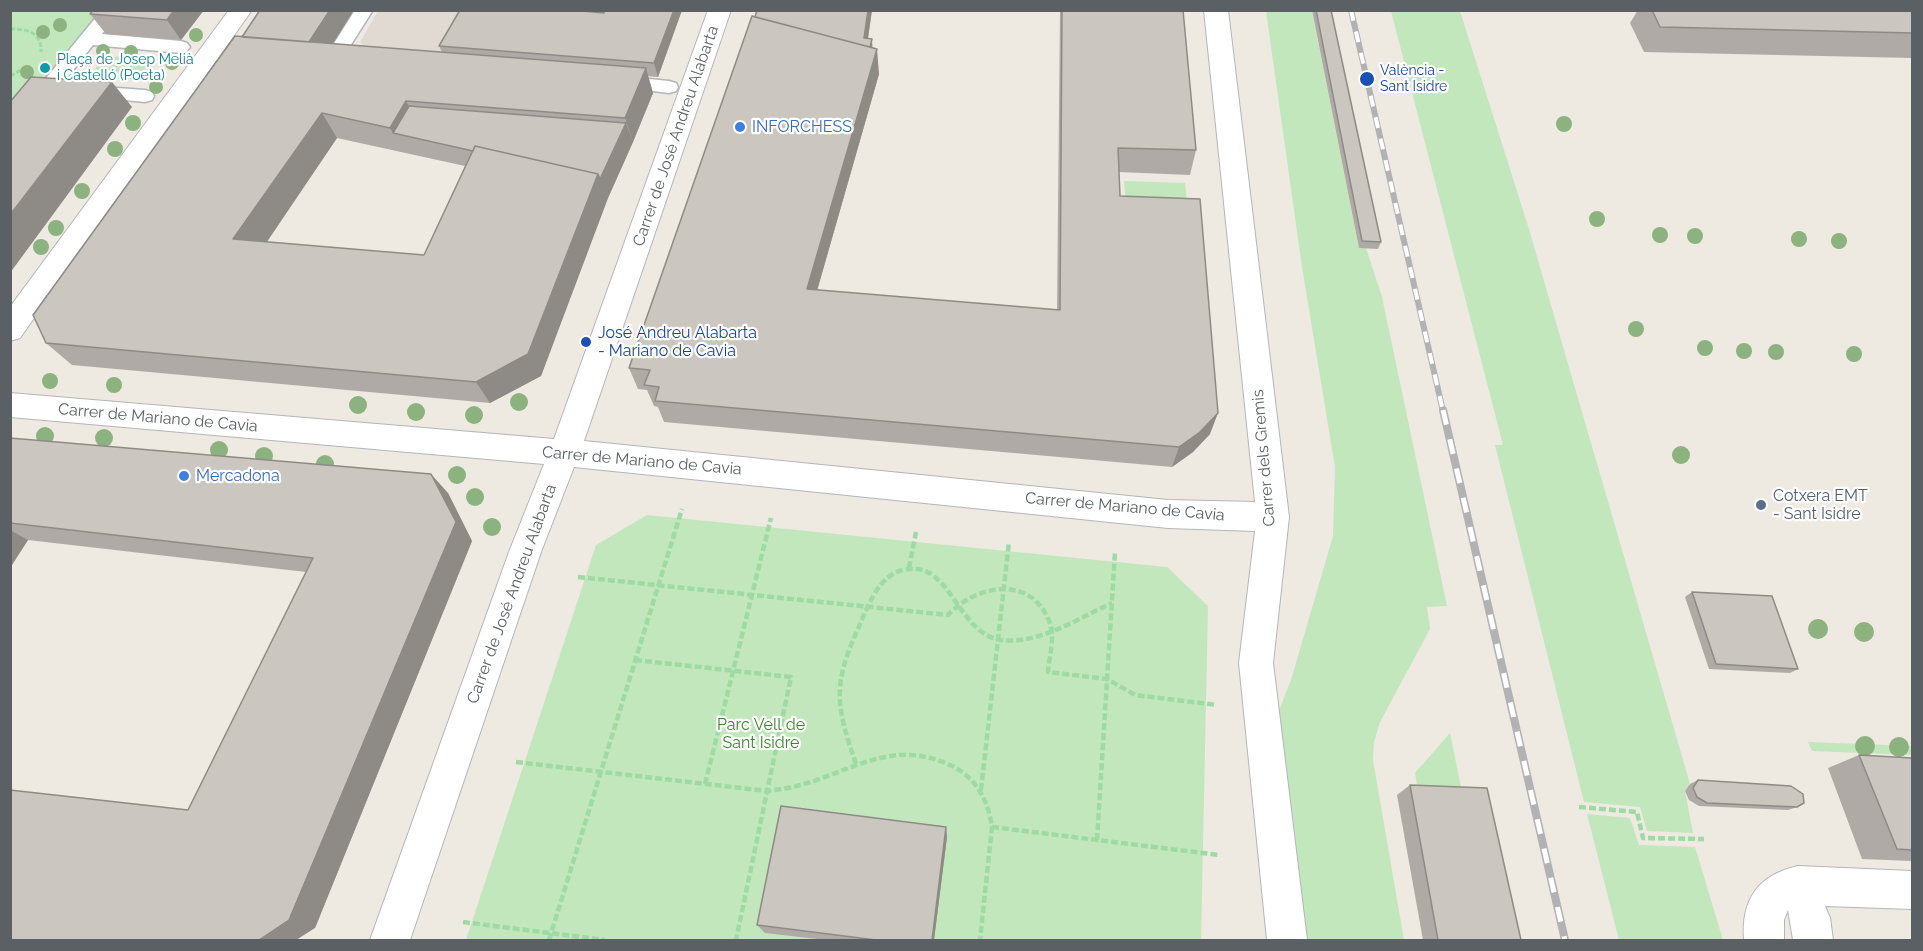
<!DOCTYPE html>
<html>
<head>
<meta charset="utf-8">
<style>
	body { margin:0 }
	#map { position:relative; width:1923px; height:951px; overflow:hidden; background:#eee9e1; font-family:Raleway,sans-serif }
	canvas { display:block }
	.frame { position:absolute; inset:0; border:12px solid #5a6063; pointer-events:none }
</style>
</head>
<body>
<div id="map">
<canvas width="1923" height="951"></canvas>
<div class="frame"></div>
</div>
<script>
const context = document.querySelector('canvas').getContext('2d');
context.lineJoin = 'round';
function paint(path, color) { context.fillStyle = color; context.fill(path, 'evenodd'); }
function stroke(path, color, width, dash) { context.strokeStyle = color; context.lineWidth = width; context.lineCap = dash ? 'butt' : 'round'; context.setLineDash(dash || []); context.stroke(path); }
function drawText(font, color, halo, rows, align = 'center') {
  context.font = font + ' Raleway,sans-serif'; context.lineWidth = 4.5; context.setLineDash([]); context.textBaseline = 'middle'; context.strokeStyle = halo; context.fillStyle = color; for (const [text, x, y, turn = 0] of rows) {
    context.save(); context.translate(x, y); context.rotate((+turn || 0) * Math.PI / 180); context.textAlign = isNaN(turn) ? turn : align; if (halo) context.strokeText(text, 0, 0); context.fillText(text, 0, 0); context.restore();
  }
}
paint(new Path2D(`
	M378,11H682L658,77L380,55L368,51L360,42Z`), '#e0dad2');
paint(new Path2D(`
	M11,11H105L11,126Z
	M1266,11H1312L1359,248H1366L1382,297L1447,606L1427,607L1430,629L1380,722L1374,742L1373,760L1404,940H1298L1274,723L1291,680L1333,536L1335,467L1302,267Z
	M1391,11H1460L1528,226L1690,784L1685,791L1693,833L1647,831L1640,807L1584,802L1495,445H1503Z
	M105,56L158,59L143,80L89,77Z
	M1124,181L1185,183L1188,213L1126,211Z
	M647,515L1167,567L1208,606L1201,940H466L596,545Z
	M1450,733L1461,787L1417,785L1415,773Z
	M1808,742L1912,746V755L1812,751Z
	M1587,814L1630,818L1639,845L1695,847L1723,940H1619Z`), '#c3e7bc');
const pedestrian = new Path2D(`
	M102,10H121L102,34L181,41L187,43L190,47L187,51L181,53L93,45L17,141L10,143V122Z
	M355,10H373L347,51L360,54L363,58L360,62L354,64L329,60L326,56Z
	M619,76L669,81L676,83L678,87L676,91L669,93L612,86L610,82L612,78Z
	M90,86L145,90L152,92L154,96L152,100L145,102L83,96L81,92L83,88Z`);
const minor = new Path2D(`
	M229,10H252L20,338L10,341V307Z
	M708,10H731L584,441L1168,500L1255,502L1204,10H1228L1289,517L1273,663L1307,940H1267L1239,663L1255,531L1168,528L574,467L541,552L410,940H370L509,552L544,464L10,417V393L554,439Z
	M1798,866L1912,871V909L1825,906L1830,918L1833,940H1793L1788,910L1784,920V940H1744C1741,899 1758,875 1798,866Z`);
stroke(pedestrian, '#b2b6ba', 3);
stroke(minor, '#b2b6ba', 2);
stroke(new Path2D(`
	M10,29C27,29 42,32 41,52
	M10,76L28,66`), '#9edaa3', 3, [5, 2]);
stroke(new Path2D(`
	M909,568L916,532
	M578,577L948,615C976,585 1030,574 1049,621C1056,636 1049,656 1048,672L1107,679L1135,695L1217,705
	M635,660L791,677L736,940
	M516,762L767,791C784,789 800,786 817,780C864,763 900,742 950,765C976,777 988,800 992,827L980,940
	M856,764C836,706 832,686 858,629C868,606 879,572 908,569C951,563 958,634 1001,640C1038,645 1079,618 1112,603
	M705,784L771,518
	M981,790L1009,542
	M1579,807L1637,812L1643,838L1704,839
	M992,827L1219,855
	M1097,840L1115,552
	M463,922L605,940
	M549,940L682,509`), '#9edaa3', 4.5, [7, 3]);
paint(pedestrian, '#fff');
paint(minor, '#fff');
const railFar1 = new Path2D(`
	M1351,10L1443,411`);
const rail = new Path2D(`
	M1443,410L1565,940`);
stroke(railFar1, '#b1b2b3', 6);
stroke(rail, '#b1b2b3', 8);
stroke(railFar1, '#fff', 4, [11]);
stroke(rail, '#fff', 5, [15]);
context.fillStyle = '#8cb27f';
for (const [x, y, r] of [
	[60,25,7],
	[43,32,7],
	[196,35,7],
	[103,51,7],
	[131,52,7],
	[172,63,7],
	[27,72,7],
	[156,87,7],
	[133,123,8],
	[1564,124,8],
	[115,149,8],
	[82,191,8],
	[1597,219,8],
	[56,228,8],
	[1660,235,8],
	[1695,236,8],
	[1799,239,8],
	[1839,241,8],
	[41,247,8],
	[1636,329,8],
	[1705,348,8],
	[1744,351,8],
	[1776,352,8],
	[1854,354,8],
	[50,381,8],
	[114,385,8],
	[519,402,9],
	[358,405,9],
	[416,412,9],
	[474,415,9],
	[45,436,9],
	[104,438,9],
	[219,450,9],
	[1681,455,9],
	[264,456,9],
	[325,464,9],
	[457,475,9],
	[475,497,9],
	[492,527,9],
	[1818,629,10],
	[1864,632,10],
	[1865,746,10],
	[1899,747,10]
]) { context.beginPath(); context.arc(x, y, r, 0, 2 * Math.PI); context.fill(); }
paint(new Path2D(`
	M93,10H204L181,40L106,34L90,14Z
	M260,10H354L333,44L442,52L439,46L604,13L605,10H682L658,77L648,76L653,93L633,142L608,198L541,376L490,403L72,365L46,343ZM337,138L465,166L424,255L267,242Z
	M872,10L868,39L873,48L879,74L817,290L1057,310L1060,10H1183L1196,150L1190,175L1119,172L1120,196L1210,434L1193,452L1172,467L664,422L658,407L654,406L647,390L638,389L629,368L755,17Z
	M1312,10H1331L1381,242L1378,249L1359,248Z
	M1638,10H1912V58L1644,52L1630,23Z
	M10,438L448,493L472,541L315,928L188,810L306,572L28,540L10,568Z
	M1692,592L1798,669L1790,673L1709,669L1685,597Z
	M1859,755L1912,758V861L1862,859L1828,768Z
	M1698,780L1797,807L1788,810L1699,806L1689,800L1685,791L1690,784Z
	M1410,785L1521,940H1423L1397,795Z
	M946,827L947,837L934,940H826L765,933L757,925Z`), '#afaaa5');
paint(new Path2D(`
	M174,10H204L181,40L167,20Z
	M330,10H354L318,67L306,47Z
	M674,10H682L658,77L654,63Z
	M868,10H872L866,51L864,38Z
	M872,39L873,59L877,49L879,74L811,312L807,289Z
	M646,68L653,93L633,142L625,118Z
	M112,82L132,107L10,273V215Z
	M406,101L420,126L393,133L405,153L390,128Z
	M322,113L337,138L253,262L233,239Z
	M626,123L633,142L608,198L541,376L490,403L476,382L598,174Z
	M1218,413L1210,434L1193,452L1172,467L1179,447Z
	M431,474L448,493L472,541L315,928L296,940H259Z
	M10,530L28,540L10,568Z
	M946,827L947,837L934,940H932Z`), '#8e8b86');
const building = new Path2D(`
	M93,10H174L167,20L90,14Z
	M260,10H330L309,42L242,37Z
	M460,10H571L604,13L605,10H674L654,63L439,46Z
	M757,10H868L864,38L872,39L870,47L755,17Z
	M1062,10H1183L1196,150L1118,148L1120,196L1200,199L1218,413L1200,432L1179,447L655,401L659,387L644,385L650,370L629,368L752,16L877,49L807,289L1060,310Z
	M1316,10H1331L1381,242L1362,241Z
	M1652,10H1912V33L1660,27Z
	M235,36L646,68L625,118L406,101L390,128L322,113L233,239L424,255L475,146L598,174L528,354L476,382L46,343L33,315Z
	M31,77L112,82L10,215V102Z
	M409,106L626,123L600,179L598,174L475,146L473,151L393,133Z
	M10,438L431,474L456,522L289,920L259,940H10V790L188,810L313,558L10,523Z
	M1692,592L1772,596L1798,669L1716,664Z
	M1859,755L1912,758V850L1897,849Z
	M1698,780L1791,786L1803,794L1804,803L1797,807L1707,803L1697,797L1693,788Z
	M1410,785L1487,788L1521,940H1438Z
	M781,806L946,827L932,940H876L757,925Z`);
paint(building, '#cbc6c0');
stroke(building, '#8e8b86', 1.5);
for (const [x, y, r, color] of [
	[45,68,6,"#0f9aa8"],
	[1367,79,8,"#1a4fb4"],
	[740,127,6,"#3f7fe0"],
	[586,342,6,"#1a4fb4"],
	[184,476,6,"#3f7fe0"],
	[1761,505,6,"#5c6f8a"]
]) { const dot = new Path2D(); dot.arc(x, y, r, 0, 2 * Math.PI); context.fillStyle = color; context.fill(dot); stroke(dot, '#fff', 2); }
drawText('14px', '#0d838f', '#fff', [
	["Plaça de Josep Melià",57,60],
	["i Castelló (Poeta)",57,76]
], 'left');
drawText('14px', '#164399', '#fff', [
	["València -",1380,71],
	["Sant Isidre",1380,87]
], 'left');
drawText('16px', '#366cbe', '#fff', [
	["INFORCHESS",752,127],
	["Mercadona",196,476]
], 'left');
drawText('16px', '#5a6063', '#fff', [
	["Carrer de José Andreu Alabarta",676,136,-71],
	["Carrer de Mariano de Cavia",158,418,5],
	["Carrer dels Gremis",1264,458,-95],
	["Carrer de Mariano de Cavia",642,461,5],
	["Carrer de Mariano de Cavia",1125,507,5],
	["Carrer de José Andreu Alabarta",512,594,-70]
]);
drawText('16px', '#164399', '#fff', [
	["José Andreu Alabarta",598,333],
	["- Mariano de Cavia",598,351]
], 'left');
drawText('16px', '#4e5e75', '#fff', [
	["Cotxera EMT",1773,496],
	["- Sant Isidre",1773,514]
], 'left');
drawText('16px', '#3b852f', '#fff', [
	["Parc Vell de",761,725],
	["Sant Isidre",761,743]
]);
</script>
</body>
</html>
